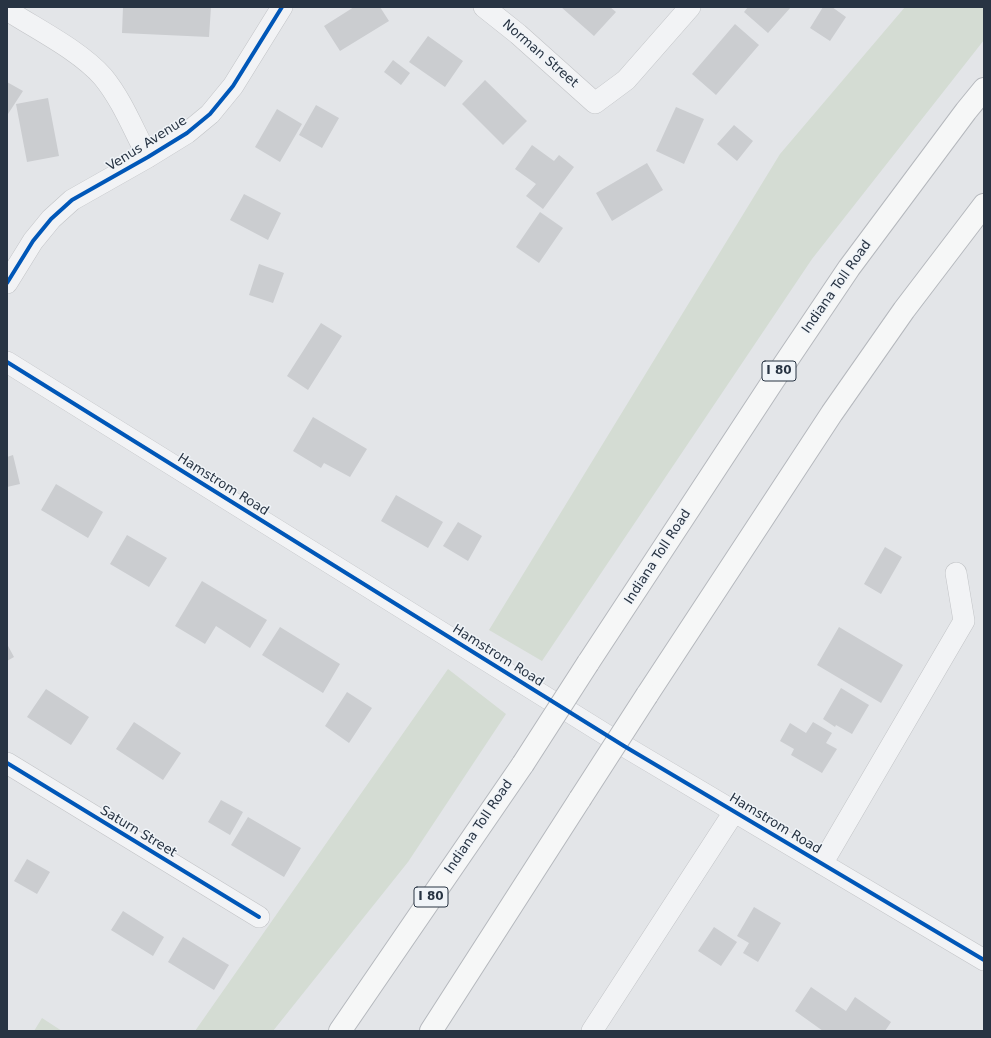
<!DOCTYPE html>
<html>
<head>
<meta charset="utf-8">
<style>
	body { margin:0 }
	#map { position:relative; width:991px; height:1038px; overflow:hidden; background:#e3e5e8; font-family:"DejaVu Sans",sans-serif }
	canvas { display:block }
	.frame { position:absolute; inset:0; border:8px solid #283443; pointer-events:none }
</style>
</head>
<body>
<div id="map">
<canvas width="991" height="1038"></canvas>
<div class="frame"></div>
</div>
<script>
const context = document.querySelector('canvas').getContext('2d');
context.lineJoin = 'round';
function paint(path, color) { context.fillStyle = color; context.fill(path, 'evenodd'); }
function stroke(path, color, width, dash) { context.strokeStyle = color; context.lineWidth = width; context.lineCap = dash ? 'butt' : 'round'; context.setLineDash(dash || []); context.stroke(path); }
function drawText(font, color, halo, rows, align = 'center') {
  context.font = font + ' "DejaVu Sans",sans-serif'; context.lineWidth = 3; context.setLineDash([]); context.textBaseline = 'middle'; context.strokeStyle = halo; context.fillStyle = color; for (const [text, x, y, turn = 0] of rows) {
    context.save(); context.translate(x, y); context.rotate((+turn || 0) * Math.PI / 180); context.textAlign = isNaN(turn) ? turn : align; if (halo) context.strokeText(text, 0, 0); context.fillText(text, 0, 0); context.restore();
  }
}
paint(new Path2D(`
	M905,7H984V40L812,259L542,661L489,630L780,154Z
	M448,669L506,714L408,862L273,1031H195Z
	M42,1018L62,1031H34Z`), '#d4dcd3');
paint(new Path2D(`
	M123,7H211L209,37L122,33Z
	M354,7H380L389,21L340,51L324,26Z
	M561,7H610L616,12L594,36Z
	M748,7H791L768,33L744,12Z
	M823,7H832L846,17L830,41L810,28Z
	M735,24L759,45L716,95L692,74Z
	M428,36L463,61L445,87L409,62Z
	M393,60L410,73L401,85L384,72Z
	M485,80L527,121L503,145L462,104Z
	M7,82L23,91L8,114L7,113Z
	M48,98L59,156L27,162L16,104Z
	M316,105L339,118L322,148L299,135Z
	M676,107L704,119L684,164L656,151Z
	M277,109L302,124L280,162L255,147Z
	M734,125L753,141L737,161L717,144Z
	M532,145L554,161L559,155L574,167L543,209L526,196L536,184L515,169Z
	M647,163L663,190L612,221L596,193Z
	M244,194L281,213L268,240L230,220Z
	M540,212L563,228L539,263L516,247Z
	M259,264L284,273L273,303L249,295Z
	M321,323L342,336L308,390L287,376Z
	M313,417L367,449L350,477L324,463L321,468L293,451Z
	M13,455L20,484L7,487V457Z
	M56,484L103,512L88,538L41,510Z
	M396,495L443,522L428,548L381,521Z
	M458,522L482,536L468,561L443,546Z
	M127,535L167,558L149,587L110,564Z
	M885,547L902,557L881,594L864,584Z
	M202,581L267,620L250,648L216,626L205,644L175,626Z
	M280,627L340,664L323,693L262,655Z
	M839,627L903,665L881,703L817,665Z
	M7,644L14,657L7,661Z
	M841,688L869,705L852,734L836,725L835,727L823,719Z
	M46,689L89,717L71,745L27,717Z
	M347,692L372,708L349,743L325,726Z
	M134,722L181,753L163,780L116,749Z
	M813,722L832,733L826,743L837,749L822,773L791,755L794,749L780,741L790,723L806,733Z
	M221,800L243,812L230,835L208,822Z
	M248,817L301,848L284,877L231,845Z
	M27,859L50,872L37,894L14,881Z
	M754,907L781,923L758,962L743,953L749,943L737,936Z
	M123,911L164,937L153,956L111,930Z
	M714,927L737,942L721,966L698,951Z
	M183,937L229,965L214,990L168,962Z
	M811,987L846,1011L855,997L891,1022L885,1031H823L795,1011Z`), '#cbcdd0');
const minor = new Path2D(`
	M484,7L518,34L595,103L626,80L690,7
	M7,10C38,30 79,50 103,77C122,100 134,131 148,157
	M7,283L33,241L51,219L72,200L148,157L187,133L210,114L233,86L282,7
	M7,362L624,746L984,960
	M7,763L259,917
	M822,864L964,621L956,573
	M592,1031L734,812`);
const highway = new Path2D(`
	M588,663L773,381L849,268L966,111L984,89
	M647,695L832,413L904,310L984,205
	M340,1031L523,764
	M431,1031L580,799`);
stroke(minor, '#c1c3c6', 22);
stroke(highway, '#b5b8bd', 24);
stroke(minor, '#f2f3f5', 21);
stroke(highway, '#f6f7f7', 22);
const highwayBridge = new Path2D(`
	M523,764L588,663
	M580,799L647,695`);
stroke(highwayBridge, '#b5b8bd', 24, []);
stroke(highwayBridge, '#f6f7f7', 22);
stroke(new Path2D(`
	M7,283L33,241L51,219L72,200L148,157L187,133L210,114L233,86L282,7
	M7,362L624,746L984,960
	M7,763L259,917`), '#0057b8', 4);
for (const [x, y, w] of [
	[779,371,34],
	[431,897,34]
]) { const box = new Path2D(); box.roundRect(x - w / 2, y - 10, w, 20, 3); context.fillStyle = '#f0f4f8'; context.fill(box); stroke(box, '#283443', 1); }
drawText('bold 12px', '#283443', null, [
	["I 80",779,371],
	["I 80",431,897]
]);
drawText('13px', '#283443', '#f0f4f8', [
	["Norman Street",540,54,41],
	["Venus Avenue",147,144,-32],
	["Indiana Toll Road",837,287,-55],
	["Hamstrom Road",223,485,32],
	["Indiana Toll Road",658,557,-57],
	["Hamstrom Road",498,656,32],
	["Hamstrom Road",775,824,31],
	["Indiana Toll Road",479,827,-56],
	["Saturn Street",138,832,31]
]);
</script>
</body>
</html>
